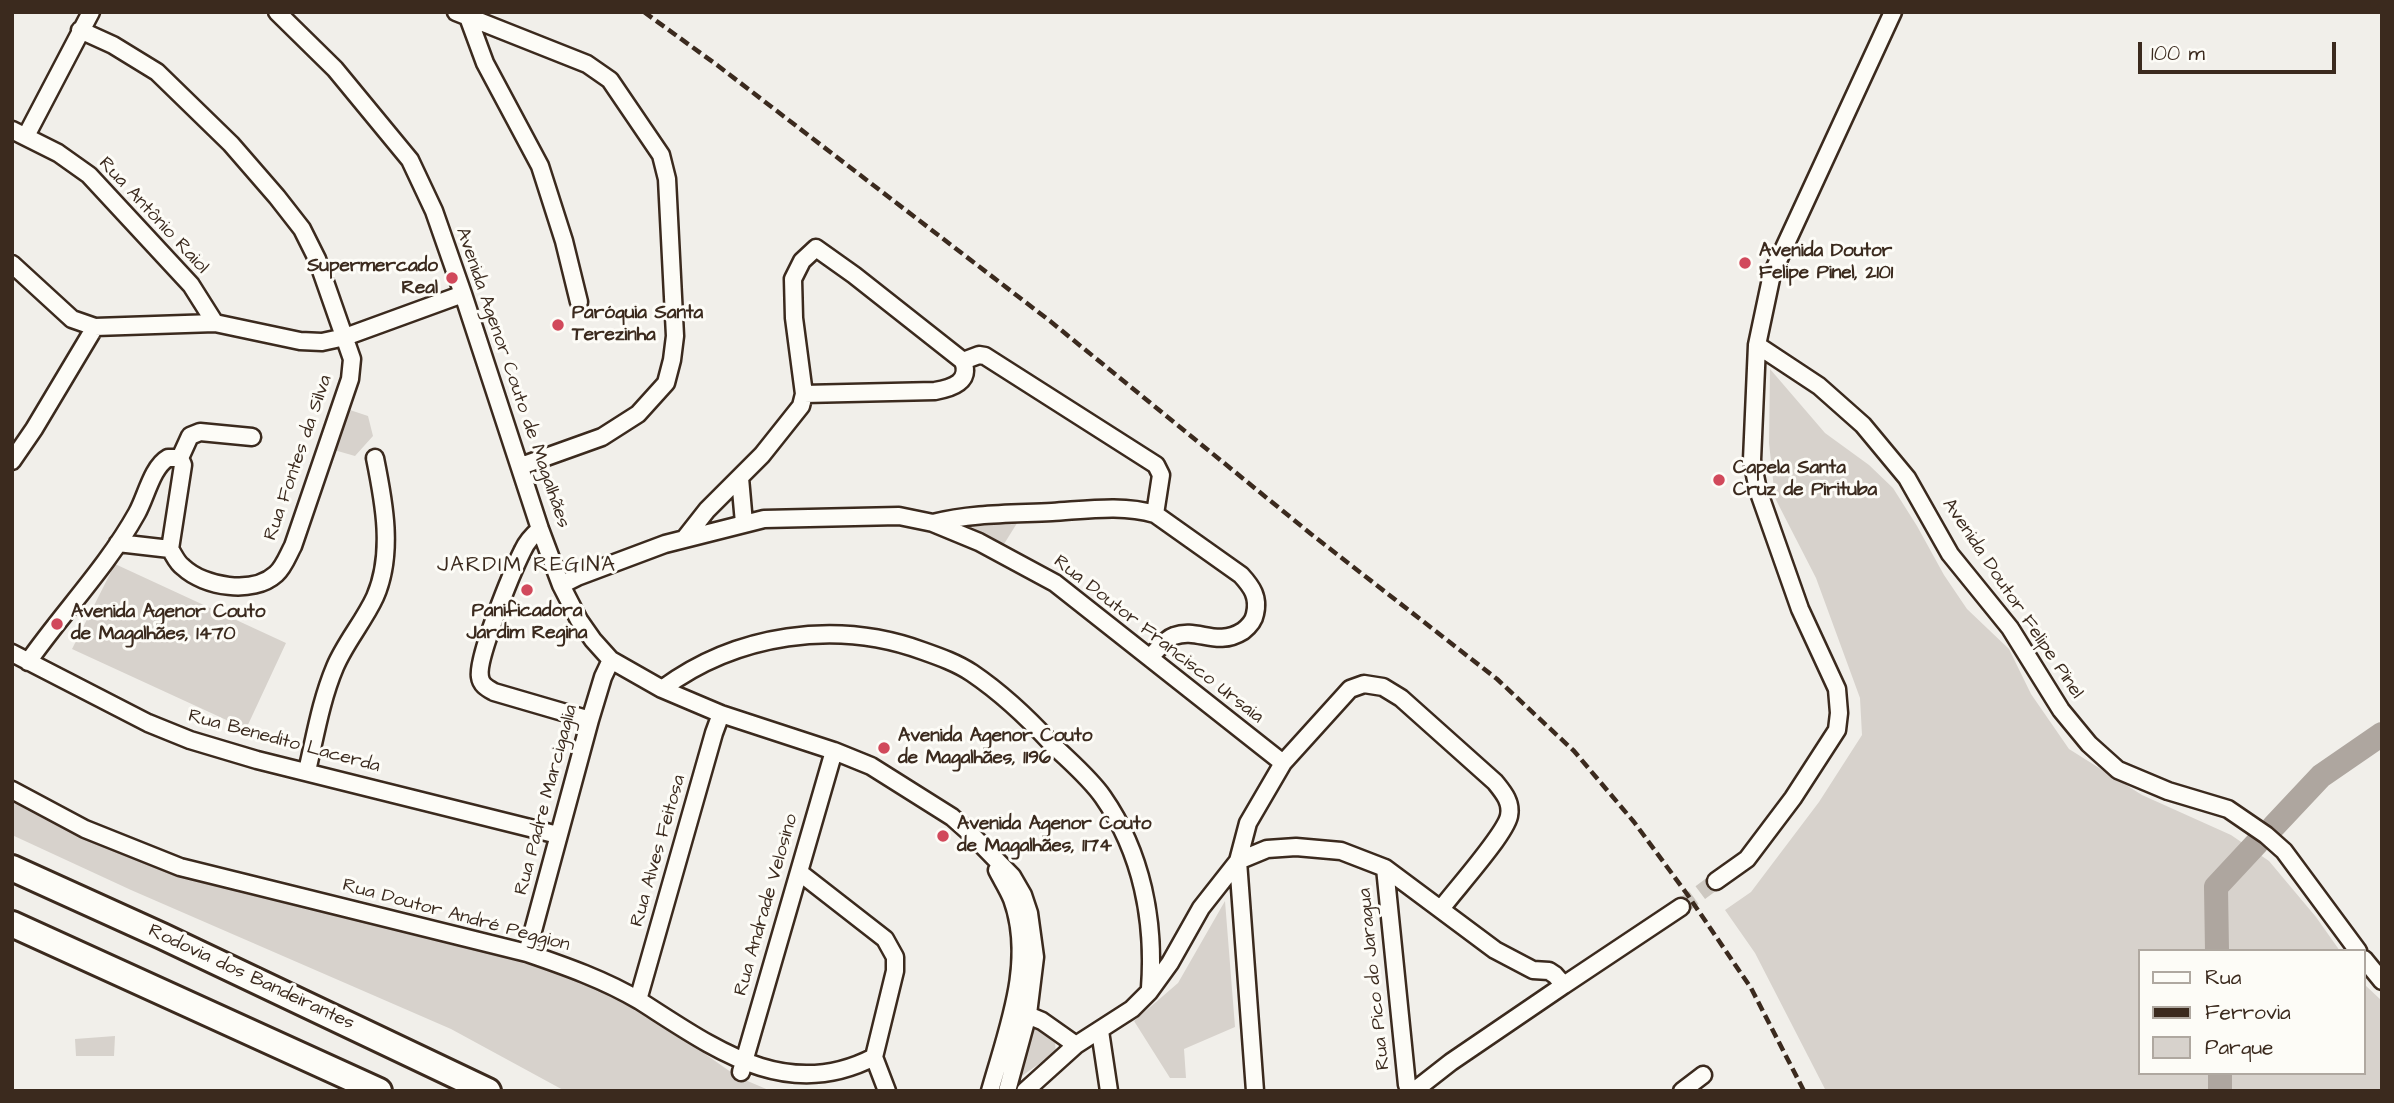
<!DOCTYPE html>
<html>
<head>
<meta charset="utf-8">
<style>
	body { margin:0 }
	#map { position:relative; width:2394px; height:1103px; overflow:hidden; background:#f1efea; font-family:"Architects Daughter",sans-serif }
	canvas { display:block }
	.frame { position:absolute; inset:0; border:14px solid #3b2a1e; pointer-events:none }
	.legend { position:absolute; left:2138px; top:949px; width:228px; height:126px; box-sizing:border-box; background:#fdfcf7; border:2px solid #afa8a0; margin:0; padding:9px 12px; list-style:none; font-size:21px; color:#3b2a1e }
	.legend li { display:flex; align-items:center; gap:14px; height:35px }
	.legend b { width:35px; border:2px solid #afa8a0 }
	.scale { position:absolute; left:2138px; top:42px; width:198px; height:32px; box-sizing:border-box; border:4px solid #3b2a1e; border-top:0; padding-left:9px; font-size:21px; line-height:24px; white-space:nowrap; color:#3b2a1e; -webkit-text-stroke:5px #fdfcf7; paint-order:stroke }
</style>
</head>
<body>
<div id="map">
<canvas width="2394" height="1103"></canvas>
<div class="frame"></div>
<ul class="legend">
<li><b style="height:9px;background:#fdfcf7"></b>Rua</li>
<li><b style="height:9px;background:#3b2a1e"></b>Ferrovia</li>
<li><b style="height:19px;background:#d7d2cc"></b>Parque</li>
</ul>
<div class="scale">100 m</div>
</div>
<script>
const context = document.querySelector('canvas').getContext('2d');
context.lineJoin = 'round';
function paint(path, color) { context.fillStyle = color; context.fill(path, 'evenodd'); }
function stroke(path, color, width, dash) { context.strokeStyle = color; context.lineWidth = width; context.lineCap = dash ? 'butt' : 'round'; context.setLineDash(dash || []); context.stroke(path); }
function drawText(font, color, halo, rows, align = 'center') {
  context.font = font + ' "Architects Daughter",sans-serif'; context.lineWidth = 6; context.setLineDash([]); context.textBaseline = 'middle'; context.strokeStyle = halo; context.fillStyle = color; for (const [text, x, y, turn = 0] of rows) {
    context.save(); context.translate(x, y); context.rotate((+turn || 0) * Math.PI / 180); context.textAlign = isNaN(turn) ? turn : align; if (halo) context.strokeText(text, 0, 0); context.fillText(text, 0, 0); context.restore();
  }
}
paint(new Path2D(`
	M1770,369L1825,433L1869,465L1893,488L1917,526L1944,575L1967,609L2009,649L2031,694L2069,749L2142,795L2231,835L2269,861L2316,917L2340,951H2140V1073H2364V984L2382,1001V1091H1826L1755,953L1725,910L1751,892L1819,802L1862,735L1860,698L1816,578L1775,498L1769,443Z
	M347,409L368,416L373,436L355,456L334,450Z
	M1019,520L1004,544L968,525Z
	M115,564L286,643L246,729L72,649Z
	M12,795L83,834L574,975L635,1005L738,1077L771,1091H565L451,1029L131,890L12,835Z
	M1225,901L1235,1027L1184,1049L1186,1078H1170L1134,1021L1178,983Z
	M1038,1029L1055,1043L1056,1052L1016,1080L1030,1030Z
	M115,1036L114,1056H76L75,1039Z`), '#d7d2cc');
stroke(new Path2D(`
	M2274,826L2321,776L2382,734
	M2217,951L2216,887L2257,843
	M2220,1073V1091`), '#aea69f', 24);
stroke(new Path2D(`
	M1681,907L1716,881`), '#cdc8c1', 16, [16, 8]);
const minor = new Path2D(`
	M277,12L335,69L410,160L434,211L463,294L540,529L561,585L579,620L593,640L611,660L662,689L721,714L834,751L871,766L952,817L970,833L1012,876L1023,895L1029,913L1035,957L1028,1014L1007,1091
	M456,12L587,64L610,80L661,155L667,179L675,336L672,360L666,383L638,414L602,437L521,466
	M468,17L485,63L540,166L564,241L579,302
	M12,130L58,153L89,175L191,285L215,323
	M26,136L91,12
	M12,264L72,319L95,327L215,323L300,341L322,342L345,337L463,294
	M1757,345L1819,386L1863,425L1907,478L1950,554L2010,628L2061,710L2089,744L2118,770L2168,791L2228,809L2266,835L2284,851L2358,951
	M963,361L979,355L985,356L1156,465L1161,475L1155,514
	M180,458L190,436L200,432L252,437
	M12,461L34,429L95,327
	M740,478L744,523
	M933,523C972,513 1012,514 1052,512C1085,510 1123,504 1155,514L1241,575C1252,587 1259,597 1255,614C1254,620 1248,627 1243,631C1216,648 1198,627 1174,636C1165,639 1157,651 1150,657
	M540,529C533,535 527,541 523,550C513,570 476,659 480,677C481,685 487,688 494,692L590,720
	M685,538L707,510L762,455L801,406L804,394L794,318L793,279L802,261L816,248L854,275L963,361C971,382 952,388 935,391L804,394
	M118,543L170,549
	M561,585L577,577L665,544L764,519L899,516L933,523L979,542L1055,583L1283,763
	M12,653L148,723L190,740L257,760L558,835
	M28,662C63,612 107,567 137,513C146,497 152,467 168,458H180L183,465L170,549C174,555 177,563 183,567C204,587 253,595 276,574C284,567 288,555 293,546L350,379L352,359L317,259L302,229L277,197L231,144L157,72L113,45L80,30
	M662,689C736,634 836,619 923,651C940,657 957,663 972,673C1000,692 1028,718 1051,743C1068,760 1089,777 1103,797C1142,853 1155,921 1150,988
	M307,771C315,737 321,700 335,667C345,643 364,621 375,597C394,554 384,502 375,458
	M12,790L85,829L180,867L527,953C565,966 605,980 640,1001C714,1048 786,1103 874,1057
	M1385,868L1407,1085
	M799,872L885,939L895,957V971L874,1057
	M1716,881L1747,859L1793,798L1837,730L1839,713L1837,689L1800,609L1758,490L1752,460L1757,345L1772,274L1893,12
	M527,953L590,720L603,677L611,660
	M2364,959L2382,981
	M638,1000L714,733L721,714
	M1018,1011L1042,1021L1076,1045
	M1100,1031L1109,1091
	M874,1057L887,1091
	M741,1072L834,751
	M1419,1087L1451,1062L1564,985
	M990,1091C1007,1030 1035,962 1012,899C1008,889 1002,880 997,870
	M1025,1091L1076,1045L1132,1009L1149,992L1170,963L1201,908L1238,861L1267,849L1296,847L1341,851L1385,868L1495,950L1533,970L1549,971L1555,975L1564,985L1681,907
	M1255,1091L1238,861L1248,823L1283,763L1350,689L1364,684L1383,687L1401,698L1495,782C1503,792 1512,802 1509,816C1505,835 1455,890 1441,909
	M1682,1091L1703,1075`);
const highway = new Path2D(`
	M12,868L162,936L488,1091
	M12,924L379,1091`);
stroke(minor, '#3b2a1e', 21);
stroke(highway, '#3b2a1e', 30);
stroke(minor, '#fdfcf7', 16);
stroke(highway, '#fdfcf7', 24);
stroke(new Path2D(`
	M644,12L717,65L1050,321L1311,534L1497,679L1574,751L1634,822L1687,894L1751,988L1804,1091`), '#3b2a1e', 4.5, [10, 5]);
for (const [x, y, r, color] of [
	[1745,263,7,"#d1495b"],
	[452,278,7,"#d1495b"],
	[558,325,7,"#d1495b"],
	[1719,480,7,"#d1495b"],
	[527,590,7,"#d1495b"],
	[57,624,7,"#d1495b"],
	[884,748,7,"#d1495b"],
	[943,836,7,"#d1495b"]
]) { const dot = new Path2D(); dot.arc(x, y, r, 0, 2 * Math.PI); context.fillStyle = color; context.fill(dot); stroke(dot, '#fdfcf7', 2.5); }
drawText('19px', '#3b2a1e', '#fdfcf7', [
	["Rua Antônio Raiol",153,216,47],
	["Avenida Agenor Couto de Magalhães",512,378,71],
	["Rua Fontes da Silva",299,458,-71],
	["Avenida Doutor Felipe Pinel",2012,599,56],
	["Rua Doutor Francisco Ursaia",1158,640,38],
	["Rua Benedito Lacerda",284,742,15],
	["Rua Padre Marcigaglia",547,800,-75],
	["Rua Alves Feitosa",659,851,-74],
	["Rua Andrade Velosino",767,905,-74],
	["Rua Doutor André Peggion",456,916,15],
	["Rodovia dos Bandeirantes",251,978,25],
	["Rua Pico do Jaragua",1375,979,-96]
]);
drawText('bold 19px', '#3b2a1e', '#fdfcf7', [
	["Avenida Doutor",1759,252],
	["Felipe Pinel, 2101",1759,274],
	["Supermercado",438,267,"right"],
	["Real",438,289,"right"],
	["Paróquia Santa",572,314],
	["Terezinha",572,336],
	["Capela Santa",1733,469],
	["Cruz de Pirituba",1733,491],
	["Panificadora",527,612,"center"],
	["Jardim Regina",527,634,"center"],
	["Avenida Agenor Couto",71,613],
	["de Magalhães, 1470",71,635],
	["Avenida Agenor Couto",898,737],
	["de Magalhães, 1196",898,759],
	["Avenida Agenor Couto",957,825],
	["de Magalhães, 1174",957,847]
], 'left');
context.letterSpacing = '2px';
drawText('21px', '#3b2a1e', '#fdfcf7', [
	["JARDIM REGINA",527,567]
]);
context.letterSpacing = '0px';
</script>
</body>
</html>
